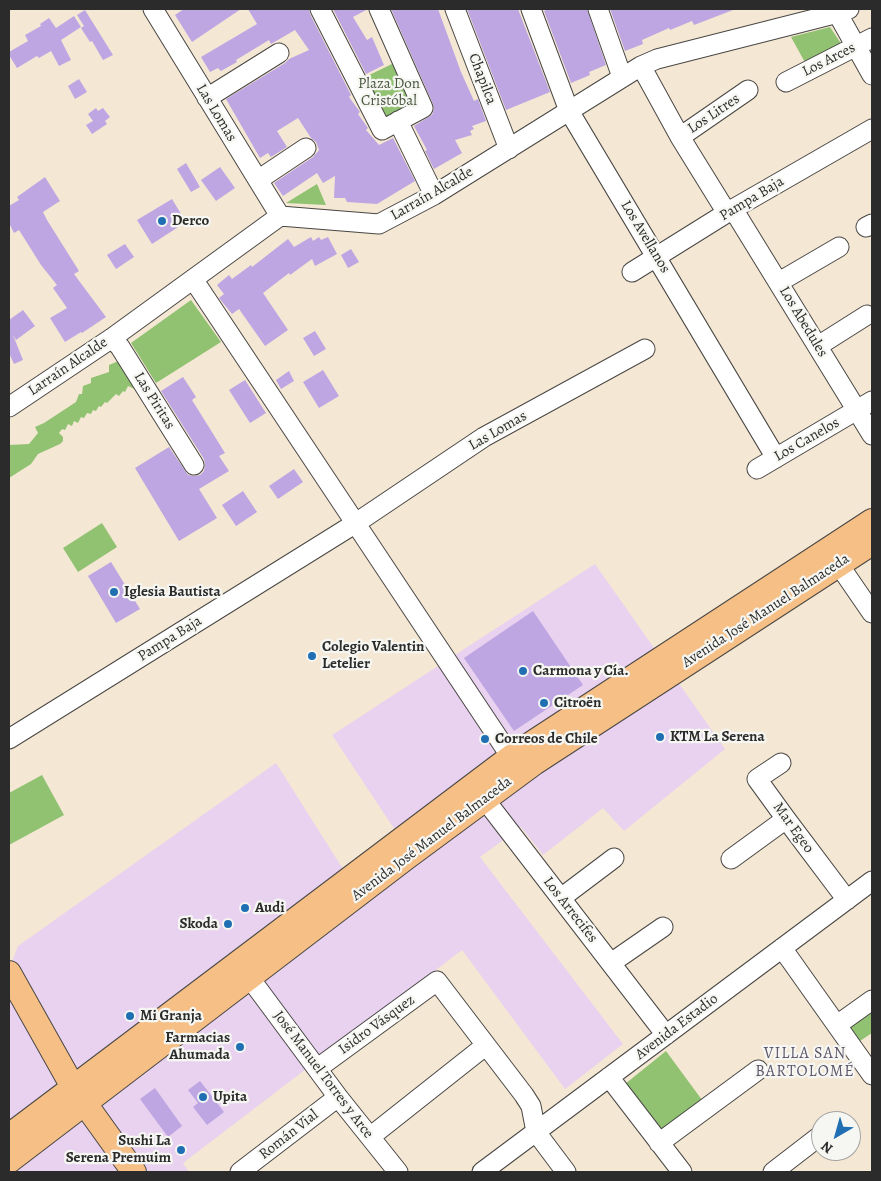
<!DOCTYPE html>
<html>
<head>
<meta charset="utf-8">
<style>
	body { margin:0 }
	#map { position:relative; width:881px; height:1181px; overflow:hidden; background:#f4e7d4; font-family:Alegreya,serif }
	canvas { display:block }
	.frame { position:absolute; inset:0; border:10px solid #2b2b2b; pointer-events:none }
	.north { position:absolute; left:811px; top:1111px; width:50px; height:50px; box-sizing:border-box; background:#f6f6f2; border:1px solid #a5a5a2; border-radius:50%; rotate:218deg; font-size:14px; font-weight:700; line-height:20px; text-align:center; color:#2b2b2b }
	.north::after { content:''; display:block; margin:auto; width:18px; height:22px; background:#1f6fb2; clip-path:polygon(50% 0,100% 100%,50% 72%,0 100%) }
</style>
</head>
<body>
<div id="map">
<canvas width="881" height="1181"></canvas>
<div class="frame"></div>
<div class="north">N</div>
</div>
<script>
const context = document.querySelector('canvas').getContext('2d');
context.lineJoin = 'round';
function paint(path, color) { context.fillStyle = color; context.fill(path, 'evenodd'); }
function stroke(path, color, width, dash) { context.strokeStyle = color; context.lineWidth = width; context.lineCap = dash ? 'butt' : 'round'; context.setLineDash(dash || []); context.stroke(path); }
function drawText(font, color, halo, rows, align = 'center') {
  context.font = font + ' Alegreya,serif'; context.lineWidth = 4.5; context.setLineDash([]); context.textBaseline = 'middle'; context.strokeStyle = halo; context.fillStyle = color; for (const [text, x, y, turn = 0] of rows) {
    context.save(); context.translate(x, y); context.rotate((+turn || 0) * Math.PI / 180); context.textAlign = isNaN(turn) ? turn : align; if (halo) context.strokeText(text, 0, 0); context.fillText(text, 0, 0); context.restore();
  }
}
paint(new Path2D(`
	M595,564L725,749L624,831L603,808L543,855L521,827L480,857L623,1044L565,1089L462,950L183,1163L189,1172H9V970L18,946L276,763L343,869L395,830L332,735Z`), '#e8d2ef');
paint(new Path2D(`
	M830,27L842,45L807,66L791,37Z
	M394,63L415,107L383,121L363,78Z
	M317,184L326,205L286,203Z
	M191,300L221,342L156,383L131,343Z
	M121,360L137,390L128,386L125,392L123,391L119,396L116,394L107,403L105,402L101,407L99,406L96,411L93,410L91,414L87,413L84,418L81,417L78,423L74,421L72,426L68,424L65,430L62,429L59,433L63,437V441L60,444L38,454L31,464L9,478V445L29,444L38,433L35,427L44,423L76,402L79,394H82L83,386L91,383V378L109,372V365Z
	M102,523L117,547L78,572L63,548Z
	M42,775L64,815L9,845V793Z
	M872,1004V1033L860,1041L847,1022Z
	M666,1051L705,1104L664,1135L625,1084Z`), '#91c272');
paint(new Path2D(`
	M184,9H241L192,42L175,15Z
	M248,9H309L310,14L351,95L349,97L360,112L358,114L368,128L366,130L379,145L393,138L415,181L377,204L347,202L345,198H334L335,176L323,183L317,173L283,196L274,183L313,157L319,150L316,142L311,138L298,118L277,131L287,147L271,157L268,153L260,158L226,99L285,63L289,59L309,50L295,30L271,44L269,40L236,60L237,62L221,71L218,68L210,72L201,57L257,24Z
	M333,9H368L353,17L367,40L372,37L384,65L366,74Z
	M391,9H438L461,72L474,101L478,99L486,121L472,126L474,129L470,131L472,135L455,140L462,153L434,169L425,151L427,150L414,126L432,115L434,109L433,104Z
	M467,9H518L550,92L506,110Z
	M549,9H587L606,65L589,72L590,75L571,83L544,11Z
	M610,9H733V10L694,25L692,21L670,30L669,28L642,40L643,44L625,51Z
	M85,10L113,55L103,60L92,41L90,42L81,28L84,26L77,15Z
	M74,16L81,27L61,40L71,60L59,66L51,51L39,58L37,56L17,68L9,55V52L28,41L25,35L41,26L40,24L49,18L56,28Z
	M79,79L87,92L75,99L68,86Z
	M96,108L98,111L103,108L110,117L105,121L107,124L92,134L86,125L93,121L88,114Z
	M186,163L200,187L191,192L177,169Z
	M220,167L235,188L216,201L201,180Z
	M45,177L60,201L43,212L47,220L79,271L74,274L106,317L82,333L81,332L65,342L50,318L67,308L53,288L57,285L41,265L19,230L14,233L9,223V206L19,200L17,197Z
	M172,199L186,222L152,244L137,220Z
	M311,237L313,241L319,237L321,240L328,237L337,254L315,266L312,259L290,275L289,273L263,293L288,330L265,346L239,309L232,314L219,298L224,294L217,285L229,275L232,279L251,265L252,267L288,239L294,247Z
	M125,244L134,257L116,269L107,255Z
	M351,249L359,262L348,268L341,255Z
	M23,310L35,326L16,340L13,335L23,360L14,364L9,353V320Z
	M315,331L326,349L314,356L303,338Z
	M323,370L339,396L319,408L303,382Z
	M289,371L294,381L281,389L276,380Z
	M183,377L196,397L192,400L225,453L219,456L229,471L199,489L217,518L179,541L135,468L169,447L188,475L195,476L200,475L204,471L205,465L204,459L161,391Z
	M245,380L266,413L250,423L229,390Z
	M294,469L303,482L278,499L269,486Z
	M243,491L257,512L236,526L222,505Z
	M111,562L140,609L116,623L88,576Z
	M533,611L583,685L514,731L464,658Z
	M200,1081L224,1112L207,1125L193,1107L198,1103L188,1090Z
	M155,1088L182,1126L168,1137L140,1099Z`), '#bea6e3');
const minor = new Path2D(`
	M153,9L280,216
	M320,9L382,130L423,108L379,9
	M455,9L509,149
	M531,9L569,111L776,458
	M598,9L622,77
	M835,9L872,75
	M641,66L680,137L727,213
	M786,82L872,38
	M207,98L279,53
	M398,121L434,195
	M680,137L748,90
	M258,180L306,148
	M733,209L872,435
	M866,227L872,224
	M632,272L733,209L872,129
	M193,279L511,757
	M779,282L839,247
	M112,338L120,347L194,465
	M818,346L867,315
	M9,407L112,338L280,216L379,224L434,195L641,66L657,59L838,13L849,9
	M757,469L872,401
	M839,565L872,613
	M9,739L356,523L484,437L645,349
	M781,763L757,779L786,819L847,900
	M476,788L666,1035
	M731,859L786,819
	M561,898L614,858
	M782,948L872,1075
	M611,963L663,927
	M249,977L338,1097L398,1172
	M837,1025L872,1000
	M318,1068L437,981L524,1095L531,1106L536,1132L566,1172
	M609,1077L682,1172
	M370,1137L485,1046
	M659,1143L758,1070
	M240,1172L338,1097
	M482,1172L872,881
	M773,1172L821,1135`);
const major = new Path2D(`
	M9,973L73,1087L134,1172
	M9,1136L511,757L872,521
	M9,1161L407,857L534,763L872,543`);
stroke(minor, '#494744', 21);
stroke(major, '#494744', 26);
stroke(minor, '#fff', 19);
stroke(major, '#f5bf86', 24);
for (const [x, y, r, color] of [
	[162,221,5,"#1f6fb2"],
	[114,592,5,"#1f6fb2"],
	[312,656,5,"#1f6fb2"],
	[523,671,5,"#1f6fb2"],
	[544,703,5,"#1f6fb2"],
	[660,737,5,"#1f6fb2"],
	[485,739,5,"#1f6fb2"],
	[245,908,5,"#1f6fb2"],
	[228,924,5,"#1f6fb2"],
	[130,1016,5,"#1f6fb2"],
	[240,1047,5,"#1f6fb2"],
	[203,1097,5,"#1f6fb2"],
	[181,1150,5,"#1f6fb2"]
]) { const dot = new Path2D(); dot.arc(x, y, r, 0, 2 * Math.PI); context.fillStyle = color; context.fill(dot); stroke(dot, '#f6f6f2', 2); }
drawText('15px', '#2b2b2b', '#f6f6f2', [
	["Los Arces",829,60,-27],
	["Chapilca",482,79,69],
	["Las Lomas",216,113,59],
	["Los Litres",714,114,-34],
	["Larraín Alcalde",432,194,-30],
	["Pampa Baja",752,199,-31],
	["Los Avellanos",645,237,59],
	["Los Abedules",803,322,59],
	["Larraín Alcalde",68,367,-34],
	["Las Piritas",154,401,58],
	["Las Lomas",498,431,-30],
	["Los Canelos",807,440,-30],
	["Avenida José Manuel Balmaceda",766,611,-33],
	["Pampa Baja",170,639,-32],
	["Mar Egeo",793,828,54],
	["Avenida José Manuel Balmaceda",432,839,-37],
	["Los Arrecifes",570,910,52],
	["Isidro Vásquez",377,1025,-36],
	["Avenida Estadio",677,1027,-37],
	["José Manuel Torres y Arce",323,1075,53],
	["Román Vial",289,1135,-38]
]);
drawText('15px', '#4a5840', '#f6f6f2', [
	["Plaza Don",389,84],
	["Cristóbal",389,101]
]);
drawText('bold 15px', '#2b2b2b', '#f6f6f2', [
	["Derco",172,221],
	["Iglesia Bautista",124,592],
	["Colegio Valentin",322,647],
	["Letelier",322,664],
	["Carmona y Cía.",533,671],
	["Citroën",554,703],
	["KTM La Serena",670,737],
	["Correos de Chile",495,739],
	["Audi",255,908],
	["Skoda",218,924,"right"],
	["Mi Granja",140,1016],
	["Farmacias",230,1038,"right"],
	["Ahumada",230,1055,"right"],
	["Upita",213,1097],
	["Sushi La",171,1141,"right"],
	["Serena Premuim",171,1158,"right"]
], 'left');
context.letterSpacing = '1px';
drawText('16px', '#5e566b', '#f6f6f2', [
	["VILLA SAN",805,1054],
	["BARTOLOMÉ",805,1072]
]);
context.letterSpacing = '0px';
</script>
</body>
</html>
